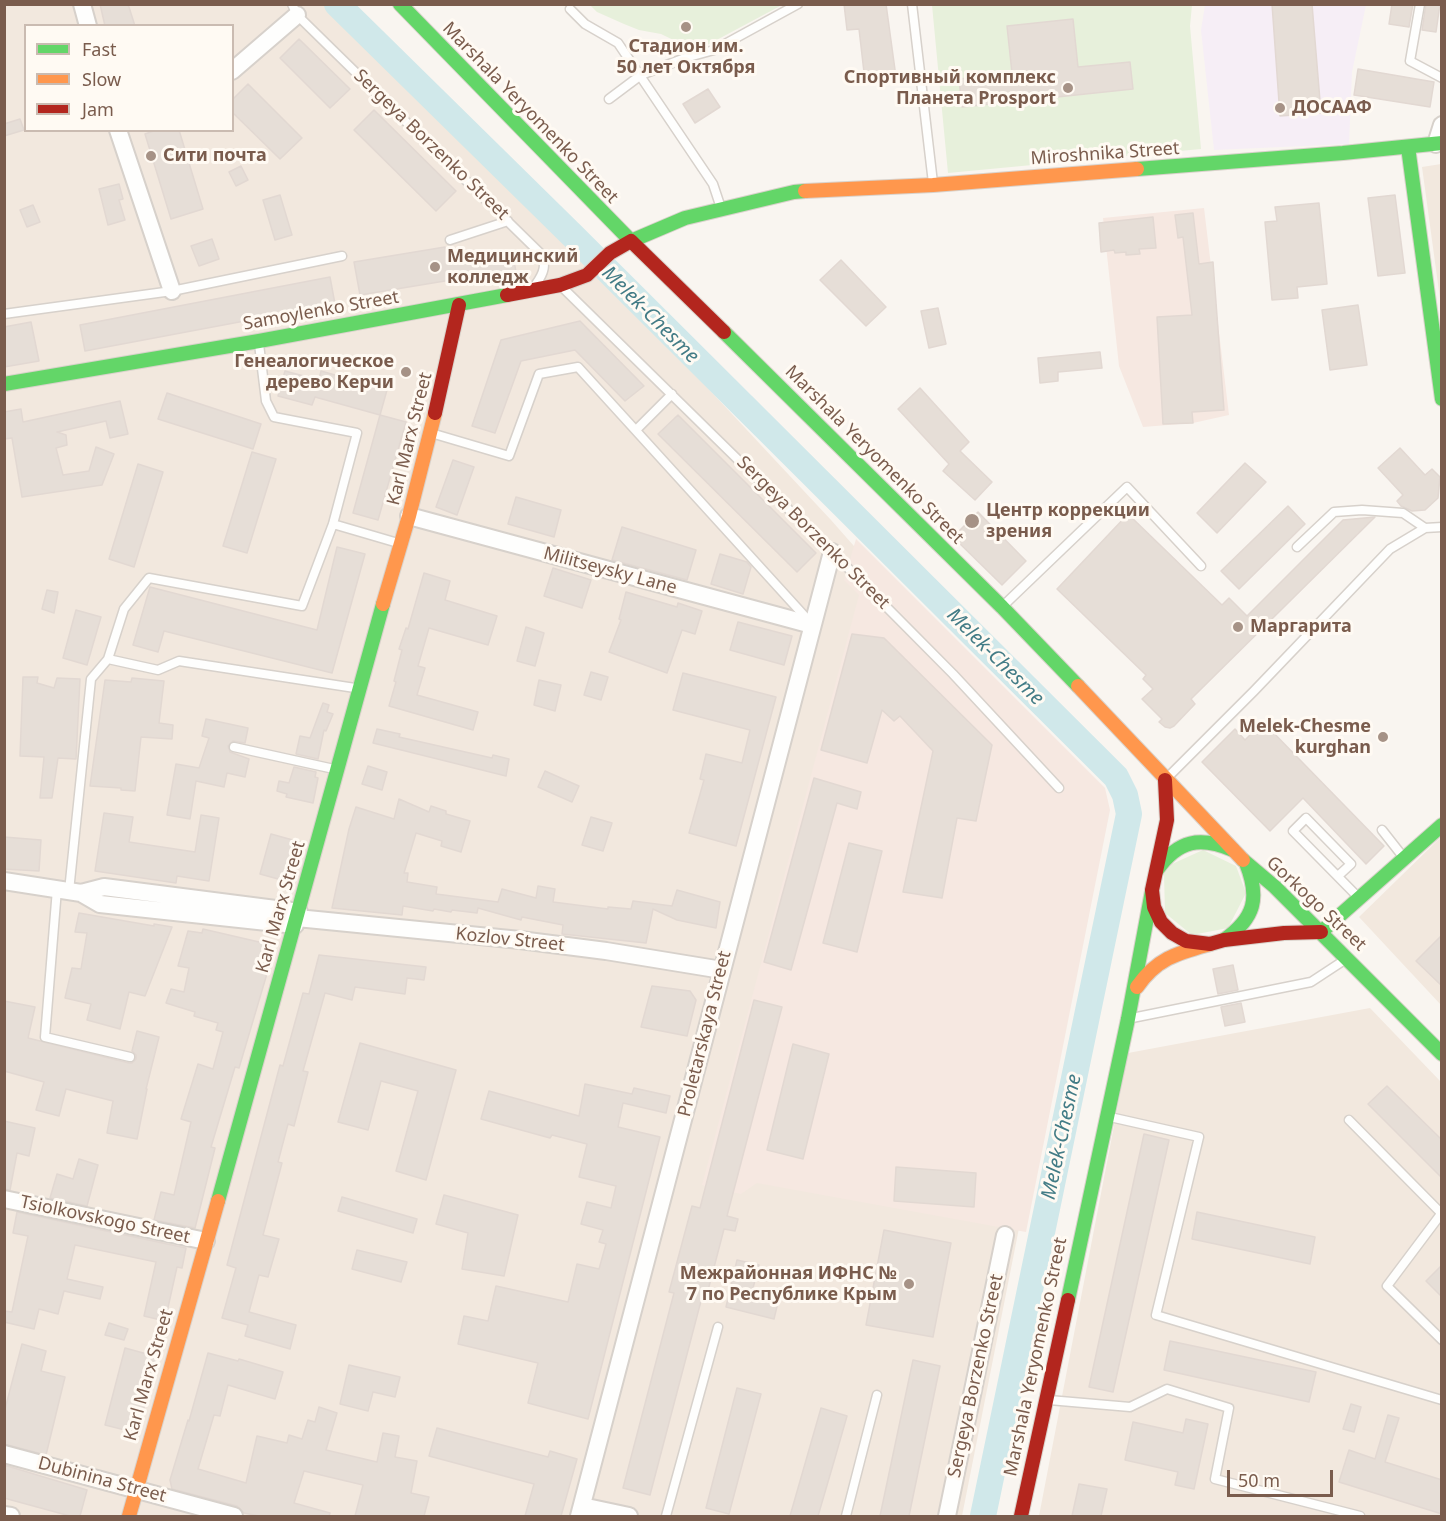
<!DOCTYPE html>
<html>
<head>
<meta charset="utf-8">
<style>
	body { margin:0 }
	#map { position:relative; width:1446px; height:1521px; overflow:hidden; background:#f9f5f0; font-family:"Noto Sans",sans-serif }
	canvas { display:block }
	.frame { position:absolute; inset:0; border:6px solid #7a5c4d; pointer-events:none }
	.legend { position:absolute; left:24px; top:24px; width:210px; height:108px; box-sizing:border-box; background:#fffaf3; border:2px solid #cabbb1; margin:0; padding:8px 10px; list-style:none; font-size:18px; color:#7a5c4d }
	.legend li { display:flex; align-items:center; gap:12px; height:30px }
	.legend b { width:30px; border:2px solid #cabbb1 }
	.scale { position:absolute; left:1227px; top:1470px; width:106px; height:27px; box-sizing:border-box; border:3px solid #7a5c4d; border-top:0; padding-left:8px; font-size:18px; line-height:21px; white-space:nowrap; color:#7a5c4d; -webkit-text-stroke:4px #fffaf3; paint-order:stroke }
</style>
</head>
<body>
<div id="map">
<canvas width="1446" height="1521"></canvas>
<div class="frame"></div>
<ul class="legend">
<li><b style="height:8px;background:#63d668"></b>Fast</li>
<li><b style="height:8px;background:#ff974d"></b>Slow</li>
<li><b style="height:8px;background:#b3261e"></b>Jam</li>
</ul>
<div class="scale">50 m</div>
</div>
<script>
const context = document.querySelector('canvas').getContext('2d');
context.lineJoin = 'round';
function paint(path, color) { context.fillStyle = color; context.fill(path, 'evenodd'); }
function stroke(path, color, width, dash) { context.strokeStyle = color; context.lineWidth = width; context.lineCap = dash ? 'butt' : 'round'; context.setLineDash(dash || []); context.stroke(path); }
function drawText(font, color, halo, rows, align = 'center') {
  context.font = font + ' "Noto Sans",sans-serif'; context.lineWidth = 6; context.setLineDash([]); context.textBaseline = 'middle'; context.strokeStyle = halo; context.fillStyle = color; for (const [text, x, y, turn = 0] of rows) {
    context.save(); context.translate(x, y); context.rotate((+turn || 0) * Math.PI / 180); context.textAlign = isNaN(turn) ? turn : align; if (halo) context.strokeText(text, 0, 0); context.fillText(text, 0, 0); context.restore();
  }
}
paint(new Path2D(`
	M5,5H350L831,520L1099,824L962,1516H5ZM26,26H232V130H26Z
	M1441,164V306L1422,167Z
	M1441,837V1005L1359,917Z
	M1370,1008L1441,1082V1516H1039L1128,1053Z`), '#f2e8de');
paint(new Path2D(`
	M1204,208L1229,415L1193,423L1143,427L1119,366L1103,218Z
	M856,539L1105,788L1110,810L1026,1232L757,1183L741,1194L702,1185L859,595L844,580Z`), '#f6e8e1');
paint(new Path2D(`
	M1205,5H1366L1352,72L1349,144L1214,150L1201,30Z`), '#f6eef6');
paint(new Path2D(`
	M590,5H782L696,51L661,34L639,30L624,24L597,12Z
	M932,5H1192L1190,26L1201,149L948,173Z
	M1203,850L1236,866L1246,893L1228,928L1192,935L1165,913L1164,874L1172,864Z`), '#e7f0db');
stroke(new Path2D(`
	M337,4L573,236L1116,777L1125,795L1129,814L983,1516`), '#d0e8ea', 26);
const building = new Path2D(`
	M100,4H128L135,26H105Z
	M844,4H886L896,77L865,81L859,29L847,30Z
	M1272,4H1312L1321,113L1280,116Z
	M1392,4H1413L1409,27L1389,24Z
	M1426,4H1440L1436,32L1422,30Z
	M1073,19L1078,67L1130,62L1133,89L962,107L959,79L1012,73L1007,26Z
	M299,39L350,89L330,108L280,58Z
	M1358,69L1434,82L1430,107L1354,95Z
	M248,84L302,138L280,159L232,112V100Z
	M708,89L720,107L695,123L683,104Z
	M374,110L456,191L436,211L354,130Z
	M20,119L24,130L4,136V124Z
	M156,130H179L203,209L171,219L145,134Z
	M241,166L248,180L236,186L229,172Z
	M119,184L123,199L119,200L125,220L108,225L99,189Z
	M280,195L292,235L275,240L263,200Z
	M1395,195L1405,273L1378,276L1368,198Z
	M1319,203L1327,284L1297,287L1298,298L1272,300L1265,222L1277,221L1275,207Z
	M33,205L40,222L27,227L20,210Z
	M1193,213L1199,264L1213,262L1224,410L1192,412L1193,423L1163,424L1157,317L1192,315L1183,237L1178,238L1175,215Z
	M1153,217L1156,248L1139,249L1140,254L1126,255V252L1115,253L1114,250L1101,252L1099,223Z
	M212,239L219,259L199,266L191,246Z
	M445,247L447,261L512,250L516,272L452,283L451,280L360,295L354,262Z
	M841,260L886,307L866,326L820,280Z
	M330,277L335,304L85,351L80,325Z
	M1358,305L1367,365L1330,370L1322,310Z
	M938,308L946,344L929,348L921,311Z
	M580,321L644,386L625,401L575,350L521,361L495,433L472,426L501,340Z
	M31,322L39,361L4,367V327Z
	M1100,352L1102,368L1058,372V381L1040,383L1038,358Z
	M285,371L319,380L321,371L387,390L380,415L315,397L312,405L278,396Z
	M920,388L969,442L960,451L992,482L975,500L943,471L949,464L898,409Z
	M167,393L261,424L253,449L158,419Z
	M120,401L128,434L110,438L106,421L57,432L66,435L67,445L56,448L63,475L89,471L96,447L114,454L102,485L22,497L12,438L4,439V412L21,409L23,422Z
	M380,415L406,422L378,520L353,513Z
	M678,415L816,553L797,572L658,434Z
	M1400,448L1425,475L1432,469L1440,477L1438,498L1425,510L1412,511L1401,506L1397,501L1403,495L1378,468Z
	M252,452L276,459L247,553L223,546Z
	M453,460L474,467L457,515L436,507Z
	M1245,463L1266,482L1217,533L1197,513Z
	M138,464L163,472L134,567L109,559Z
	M516,497L561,510L554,537L508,524Z
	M1288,506L1305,524L1239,589L1221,571Z
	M978,512L1026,561L1002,585L953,537Z
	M1128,514L1222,605L1229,598L1247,616L1343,520L1375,517L1191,699L1195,704L1174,726L1170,728L1165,727L1159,722L1162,719L1142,699L1153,689L1143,679L1146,675L1057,589Z
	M622,527L696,550L687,580L612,560Z
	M337,547L365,554L332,673L164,631L158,652L133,645L150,587L317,630Z
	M720,554L747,562L751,567L743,594L711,584Z
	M553,568L591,580L582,608L544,596Z
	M424,573L450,581L445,600L497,616L488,645L429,628L418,666L425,668L417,695L478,712L473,730L389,706L396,682L394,681L402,650L399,649L406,628L408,629Z
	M47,590L58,592L54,613L42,609Z
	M626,592L677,607L678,603L702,611L695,634L682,630L667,673L609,652L621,620L619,619Z
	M76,610L101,617L87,665L63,658Z
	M738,622L792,636L784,665L730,650Z
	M526,627L544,633L535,666L517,661Z
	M852,634L884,638L992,745L976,821L957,818L942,898L903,892L933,751L900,716L894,721L882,710L867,763L821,750Z
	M591,672L608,677L601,700L584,695Z
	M683,673L776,697L736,846L689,833L704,780L700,779L706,754L742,763L750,730L673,710Z
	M23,677H38L37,683L54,688L57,678L80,679L76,759L58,758L52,798H40L44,757L20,756Z
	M132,678L164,681L159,723L173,725L172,739L141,737L135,791L121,790V788L90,786L105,680L131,682Z
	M539,680L561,685L555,711L534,705Z
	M323,703L329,705L327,712L333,714L326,731L324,730L318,759L296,754L300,736L310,738Z
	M206,719L248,728L245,743L233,741L228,746L230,752L249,759L245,777L227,773L224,787L196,781L190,819L167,815L176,764L199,768L209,738L202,736Z
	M1263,722L1384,846L1366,864L1303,798L1270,831L1202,762L1235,729L1245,740Z
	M377,729L400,734L399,737L492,758L493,755L509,759L506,776L373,743Z
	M368,766L387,772L382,790L362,784Z
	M294,767L316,772L315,777L318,778L313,803L286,797L287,794L277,791L279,781L289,783Z
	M545,771L579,786L572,802L538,787Z
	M814,778L861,792L857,809L837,803L791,970L764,962Z
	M399,799L429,812L431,806L446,811V814L470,821L461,852L441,846L442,841L416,833L404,873H408L407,882L437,887L436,894L498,902L502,889L536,898L538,886L555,889L553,902L608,909V907L631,909L633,901L672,906L677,890L720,902L716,928L677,920L653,909L646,943L562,934L563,925L522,917L521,920L478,908L477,913L452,910L451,912L434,909L433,911L403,906L402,915L332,908L349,829L356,807L394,819Z
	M104,813L133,817L129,842L195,852L201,815L219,818L209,881L177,876L176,883L95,871Z
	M591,817L612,823L603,851L582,845Z
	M271,834L300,842L289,882L260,874Z
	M4,837L41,840L39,871L4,869Z
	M849,843L882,851L857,952L823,943Z
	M79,913L154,926V924L172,927L145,996L129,992L120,1029L87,1020L91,1004L65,998L72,968L81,969L87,933L75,932Z
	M203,929L272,945L266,977L239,1068L235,1067L211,1147L215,1148L195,1228L154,1220L161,1192L174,1195L191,1122L181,1119L198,1064L213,1069L223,1032L216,1030L218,1023L194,1016L195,1012L166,1003L171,989L184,992L189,968L178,966L188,931L202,933Z
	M1442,935V986L1416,961Z
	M319,955L426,967L424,980L407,978L405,994L355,987L352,1000L325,993L303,1071L308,1072L294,1126L288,1124L278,1162L282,1163L263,1235L279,1239L268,1277L259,1275L249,1312L296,1325L290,1349L245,1336L248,1325L222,1318L236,1268L227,1265L280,1065L283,1066L303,993L309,994Z
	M1233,965L1238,990L1218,994L1213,969Z
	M652,986L690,991L696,1000L687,1036L641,1027Z
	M754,1000L782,1007L727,1216L738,1219L735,1231L724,1229L705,1302L701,1301L650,1495L623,1488L674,1293L669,1292L692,1206L700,1208Z
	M4,1001L35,1007L28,1038L129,1063H132L136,1059V1055L132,1051L137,1031L159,1037L146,1089H147L137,1139L107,1133L113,1101L66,1089L59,1116L36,1110L44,1082L4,1071Z
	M1241,1003L1245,1022L1225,1026L1221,1007Z
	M360,1043L456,1070L426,1180L396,1171L418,1091L381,1081L368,1130L338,1122Z
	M793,1044L829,1054L803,1159L767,1150Z
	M585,1084L632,1094L634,1088L670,1096L666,1113L623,1103L618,1127L660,1137L588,1419L528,1403L538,1363L458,1344L464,1316L488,1321L496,1286L568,1302L577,1264L599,1269L606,1244L599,1242L603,1230L581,1224L587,1202L611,1208L616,1186L579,1177L587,1144L552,1135L550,1138L481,1119L489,1091L579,1116Z
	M1387,1086L1442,1140V1178L1368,1104Z
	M4,1121L35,1128L29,1156L17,1153L10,1190L4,1189Z
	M1144,1134L1169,1140L1113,1392L1089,1387Z
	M79,1159L98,1165L87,1206L50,1198L57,1174L73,1179Z
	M896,1167L976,1173L974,1207L894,1201Z
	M444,1195L518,1215L504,1276L462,1269L468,1233L436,1224Z
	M342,1197L417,1219L413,1233L338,1211Z
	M17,1212L186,1248L182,1268L177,1267L165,1321L144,1316L156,1262L75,1245L67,1279L103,1287L100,1299L64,1291L58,1314L39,1309L34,1329L4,1322V1311L12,1312L28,1236L13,1233Z
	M1197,1212L1315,1237L1310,1264L1192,1239Z
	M884,1230L951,1243L933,1337L866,1325Z
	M357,1250L407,1262L401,1282L352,1269Z
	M737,1260L759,1265L753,1288L780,1294L774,1319L726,1307Z
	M1442,1265V1297L1426,1281Z
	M109,1323L128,1329L124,1340L105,1335Z
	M1170,1341L1316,1372L1309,1402L1164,1370Z
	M22,1344L46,1351L41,1371L65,1377L46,1455L4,1444V1413Z
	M125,1348L158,1357L137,1433L105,1425Z
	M208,1353L238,1361L239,1359L283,1372L275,1399L228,1385L220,1416L214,1415L198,1469L246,1483L257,1436L287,1443L289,1435L302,1439L308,1420L315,1422L319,1407L337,1413L326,1450L377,1462L383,1433L399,1436L395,1457L417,1461L411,1493L429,1497L424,1516H355L363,1485L304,1471L294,1503L330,1513L329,1516H259L244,1513L237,1506L172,1489L170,1480L188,1420L189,1421Z
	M913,1360L940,1366L909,1516H880Z
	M349,1365L400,1377L395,1397L373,1392L368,1411L340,1404Z
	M737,1388L761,1394L729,1514L706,1508Z
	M1351,1404L1361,1407L1354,1432L1343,1429Z
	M821,1408L847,1416L835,1458L818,1516H790Z
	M1388,1415L1399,1418L1385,1462L1442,1480V1514L1339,1482L1349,1450L1375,1459Z
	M1186,1419L1208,1424L1194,1489L1175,1485L1178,1472L1125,1460L1133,1422L1183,1433Z
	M437,1428L548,1457L550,1451L577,1459L561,1516H525L534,1484L429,1456Z
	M4,1465L87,1490L80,1516H70L4,1498Z
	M1079,1484L1107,1489L1101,1516H1072Z`);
paint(building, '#e6ded7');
stroke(building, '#e2d8d2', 1.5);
const lane = new Path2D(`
	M292,4L297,15L540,253C547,264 544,273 536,284
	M912,4L933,183
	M1420,4L1410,61L1442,78
	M570,9L585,24L618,43L713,184L721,208
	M609,99L641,75L685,58L714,50L798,4
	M450,240L508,221
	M564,289L832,552L953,674L1059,788
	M4,314L172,291L342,256
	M636,430L672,394
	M431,433L509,456L539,374L578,367L809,621
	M333,524L398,543
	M1297,547L1334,512L1362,510L1403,513L1425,528
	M1005,604L1127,487L1201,566
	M108,659L158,670L179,661L355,688
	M234,747L334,769
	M1168,777L1254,691L1390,549L1425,528L1442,527
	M1382,830L1404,858
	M1338,876L1351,864L1306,818L1293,831L1357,896
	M57,889L45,1037L130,1057
	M69,891L91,679L108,659L124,609L149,578L302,606L333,524L357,433L274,417L266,401L259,344
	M1132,1018L1311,982L1343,961
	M1110,1117L1199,1137L1156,1315L1442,1400
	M1349,1120L1442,1214
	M1441,1214L1387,1286L1442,1340
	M1049,1400L1130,1407L1167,1389L1229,1408L1215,1479L1360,1516
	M666,1516L718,1327
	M846,1516L877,1395`);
const street = new Path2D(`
	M82,4L88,26
	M232,71L297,15
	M118,130L172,291
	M1436,144L1442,125
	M409,516L812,625
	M4,881L81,893L100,904L295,925
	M81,893L104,887L299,912
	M297,918L520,940L606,951L722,970
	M4,1199L206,1241
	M4,1454L234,1516
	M582,1506L629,1516
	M4,1515L11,1516
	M579,1516L832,552
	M947,1516L1005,1235`);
const fast = new Path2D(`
	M400,4L631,241L685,218L794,192L805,191
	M1408,147L1442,399
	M1137,169L1343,153L1442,143
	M724,332L1002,607L1078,686
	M4,384L259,341L507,295
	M1243,860L1275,887L1442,1054
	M1157,870C1178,840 1200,836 1233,850
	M1321,932L1442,825
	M1224,940C1255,918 1260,898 1246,863
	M218,1201L383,604
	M1068,1300L1128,1019L1152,891`);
const slow = new Path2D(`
	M805,191L933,185L1137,169
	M383,604L409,516L435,413
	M1078,686L1243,860
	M1137,987C1157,958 1178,953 1210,944
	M129,1516L218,1201`);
const jam = new Path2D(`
	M507,295L560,285L587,275L610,253L631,241L724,332
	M435,413L459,305
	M1165,780L1167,820L1152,890L1154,907L1161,922L1172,933L1186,941L1210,944L1224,940L1284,933L1321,932
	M1021,1516L1068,1300`);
stroke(lane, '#d7d1cb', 11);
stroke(street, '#d7d1cb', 20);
stroke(fast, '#d9d2cb', 16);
stroke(slow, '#d9d2cb', 16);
stroke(jam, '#d9d2cb', 16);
stroke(lane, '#fefefd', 8);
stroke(street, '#fefefd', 16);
stroke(fast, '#63d668', 14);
stroke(slow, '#ff974d', 14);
stroke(jam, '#b3261e', 14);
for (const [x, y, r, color] of [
	[686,27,6,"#a69286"],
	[1068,88,6,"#a69286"],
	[1280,108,6,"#a69286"],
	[151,156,6,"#a69286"],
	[435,267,6,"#a69286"],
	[406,372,6,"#a69286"],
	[972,521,8,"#a69286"],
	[1238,627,6,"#a69286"],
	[1383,737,6,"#a69286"],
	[909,1284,6,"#a69286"]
]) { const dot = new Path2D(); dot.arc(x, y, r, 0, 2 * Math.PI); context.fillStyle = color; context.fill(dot); stroke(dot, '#fffaf3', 2); }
drawText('bold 18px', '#7a5c4d', '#fffaf3', [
	["Стадион им.",686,47,"center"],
	["50 лет Октября",686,68,"center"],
	["Спортивный комплекс",1056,78,"right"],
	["Планета Prosport",1056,99,"right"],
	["ДОСААФ",1292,108],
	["Сити почта",163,156],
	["Медицинский",447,257],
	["колледж",447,278],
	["Генеалогическое",394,362,"right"],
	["дерево Керчи",394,383,"right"],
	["Центр коррекции",986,511],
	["зрения",986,532],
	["Маргарита",1250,627],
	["Melek-Chesme",1371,727,"right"],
	["kurghan",1371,748,"right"],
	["Межрайонная ИФНС №",897,1274,"right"],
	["7 по Республике Крым",897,1295,"right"]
], 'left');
drawText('18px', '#7a5c4d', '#fffaf3', [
	["Marshala Yeryomenko Street",530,113,46],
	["Sergeya Borzenko Street",431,145,44],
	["Miroshnika Street",1105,154,-4],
	["Samoylenko Street",321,311,-10],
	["Karl Marx Street",410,439,-76],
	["Marshala Yeryomenko Street",874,455,45],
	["Sergeya Borzenko Street",813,533,45],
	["Militseysky Lane",610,571,15],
	["Gorkogo Street",1316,904,43],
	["Karl Marx Street",281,907,-74],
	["Kozlov Street",510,940,6],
	["Proletarskaya Street",705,1034,-76],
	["Tsiolkovskogo Street",105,1220,12],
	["Marshala Yeryomenko Street",1036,1357,-78],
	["Karl Marx Street",149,1375,-74],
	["Sergeya Borzenko Street",976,1376,-78],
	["Dubinina Street",102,1480,15]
]);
drawText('italic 20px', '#437c86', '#fffaf3', [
	["Melek-Chesme",650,315,45],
	["Melek-Chesme",995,657,45],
	["Melek-Chesme",1062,1137,-78]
]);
</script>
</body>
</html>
